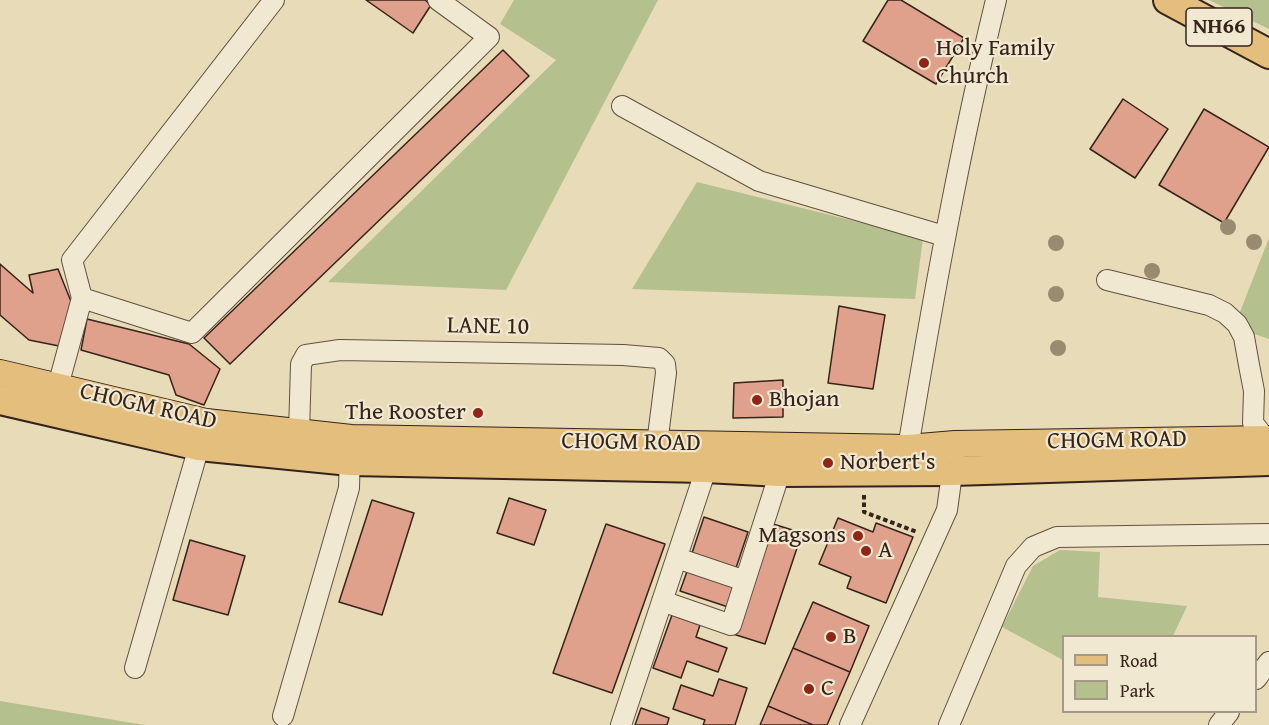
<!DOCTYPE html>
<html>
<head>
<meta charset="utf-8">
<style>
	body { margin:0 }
	#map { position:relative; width:1269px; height:725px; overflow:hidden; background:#e8dbb7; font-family:"Gentium Book Plus",serif }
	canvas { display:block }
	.legend { position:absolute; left:1062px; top:635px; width:195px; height:78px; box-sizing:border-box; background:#f0e8d0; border:2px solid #a69987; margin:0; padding:8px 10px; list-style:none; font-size:18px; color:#362319 }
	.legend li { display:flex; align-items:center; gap:12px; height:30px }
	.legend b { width:30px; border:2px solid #a69987 }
</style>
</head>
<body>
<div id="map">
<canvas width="1269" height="725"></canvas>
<ul class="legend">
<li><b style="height:8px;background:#e4be7c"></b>Road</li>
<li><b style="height:16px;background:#b5c08f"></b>Park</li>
</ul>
</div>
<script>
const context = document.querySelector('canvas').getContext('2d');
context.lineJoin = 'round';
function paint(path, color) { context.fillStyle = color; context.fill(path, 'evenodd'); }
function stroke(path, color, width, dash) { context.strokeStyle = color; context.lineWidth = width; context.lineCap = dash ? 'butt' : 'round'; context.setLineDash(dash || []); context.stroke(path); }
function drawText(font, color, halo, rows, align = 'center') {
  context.font = font + ' "Gentium Book Plus",serif'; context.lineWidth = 4.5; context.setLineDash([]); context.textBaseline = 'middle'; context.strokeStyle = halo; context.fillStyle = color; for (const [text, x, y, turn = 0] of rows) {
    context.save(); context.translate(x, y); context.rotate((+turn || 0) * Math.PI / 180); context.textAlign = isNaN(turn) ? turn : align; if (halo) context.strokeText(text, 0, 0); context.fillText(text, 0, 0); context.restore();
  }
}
paint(new Path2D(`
	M514,0H658L506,290L328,282L556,60L500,24Z
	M1209,0H1269V29Z
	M697,182L923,238L915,299L632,289Z
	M1269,238V339L1234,327Z
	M1060,550L1100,552L1098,597L1187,606L1173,636H1064L1063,660L1002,627L1033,566Z
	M0,701L145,725H0Z`), '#b5c08f');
const building = new Path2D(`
	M366,0H425L431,5L413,33Z
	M888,0H901L964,38L936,84L863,41Z
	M503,50L529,76L230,364L204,338Z
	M1123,99L1168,129L1135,178L1090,149Z
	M1204,109L1269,147L1224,223L1159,185Z
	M0,264L33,293L29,275L58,269L76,314L64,347L29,340L0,315Z
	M839,306L885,315L873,389L828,383Z
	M87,319L189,344L220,369L204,405L176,395L169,375L81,350Z
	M783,380V417L733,418L734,383Z
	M509,498L546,510L534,545L497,533Z
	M372,500L414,513L382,615L339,602Z
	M704,517L748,532L735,571L691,556Z
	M838,518L873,532L876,523L913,537L886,603L847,588L851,577L819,564Z
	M770,523L802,533L765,644L733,634Z
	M606,524L665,544L612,693L553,673Z
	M190,540L245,556L228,615L173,600Z
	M689,566L736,582L728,607L680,591Z
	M813,602L869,626L850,672L793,648Z
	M672,615L700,625L696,637L727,648L718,672L687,661L681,678L653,668Z
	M793,648L850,672L827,725H813L768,706Z
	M719,679L747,688L735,725H703L705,720L673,709L681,685L713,696Z
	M768,706L813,725H760Z
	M641,708L669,718L667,725H635Z`);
paint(building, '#dfa18b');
stroke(building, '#362319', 1.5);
const minor = new Path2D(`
	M274,0L72,260L82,298L192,333L489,37L438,0
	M622,106L759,181L944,236
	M1107,280L1209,305L1225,313L1237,324L1244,337L1249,365L1254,391L1253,423L1269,443
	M58,386L82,298
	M299,433L301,364L306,355L340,350L623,355L659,358L665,364L666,373L657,444
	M908,448C933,298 960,148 996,0
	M677,558L745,581
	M662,601L731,625L780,472
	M135,668L202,436
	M1256,679L1269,662
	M283,716L349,488L350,450
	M621,725L710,457
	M850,725L947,510L954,459
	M949,725L1016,566L1033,547L1057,537L1269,534
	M1219,725L1229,712`);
const major = new Path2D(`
	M0,373L206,422L351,438L908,448L955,444L1269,439`);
const highway = new Path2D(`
	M1168,0L1269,54
	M0,400L199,446L350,461L706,468L780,472L953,471L1269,461`);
stroke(minor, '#625140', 22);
stroke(major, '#362319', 28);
stroke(highway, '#362319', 32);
stroke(new Path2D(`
	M864,495V512L917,532`), '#362319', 4, [4.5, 3]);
stroke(minor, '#f0e8d0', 20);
stroke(major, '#e4be7c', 26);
stroke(highway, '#e4be7c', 28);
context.fillStyle = '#988b70';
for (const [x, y] of [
	[1228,227],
	[1254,242],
	[1056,243],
	[1152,271],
	[1056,294],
	[1058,348]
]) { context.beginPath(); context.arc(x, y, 8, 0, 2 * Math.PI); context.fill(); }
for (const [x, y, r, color] of [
	[924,63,6,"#8f2418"],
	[757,400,6,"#8f2418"],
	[478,413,6,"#8f2418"],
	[828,463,6,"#8f2418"],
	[858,536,6,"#8f2418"],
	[866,551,6,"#8f2418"],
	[831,637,6,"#8f2418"],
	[809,689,6,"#8f2418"]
]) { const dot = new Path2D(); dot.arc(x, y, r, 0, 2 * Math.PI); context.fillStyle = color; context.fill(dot); stroke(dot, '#f0e8d0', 2); }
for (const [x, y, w] of [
	[1219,27,66]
]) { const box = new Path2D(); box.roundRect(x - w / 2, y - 19, w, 38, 4.5); context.fillStyle = '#f0e8d0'; context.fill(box); stroke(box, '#362319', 1.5); }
drawText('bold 22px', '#362319', null, [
	["NH66",1219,27]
]);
drawText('24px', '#362319', '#f0e8d0', [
	["Holy Family",936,49],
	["Church",936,77],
	["Bhojan",769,400],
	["The Rooster",466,413,"right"],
	["Norbert's",840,463],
	["Magsons",846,536,"right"],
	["A",878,551],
	["B",843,637],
	["C",821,689]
], 'left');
drawText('24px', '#362319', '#f0e8d0', [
	["LANE 10",488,327,1],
	["CHOGM ROAD",148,407,13],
	["CHOGM ROAD",1117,441,-1],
	["CHOGM ROAD",631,443,1]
]);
</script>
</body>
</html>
